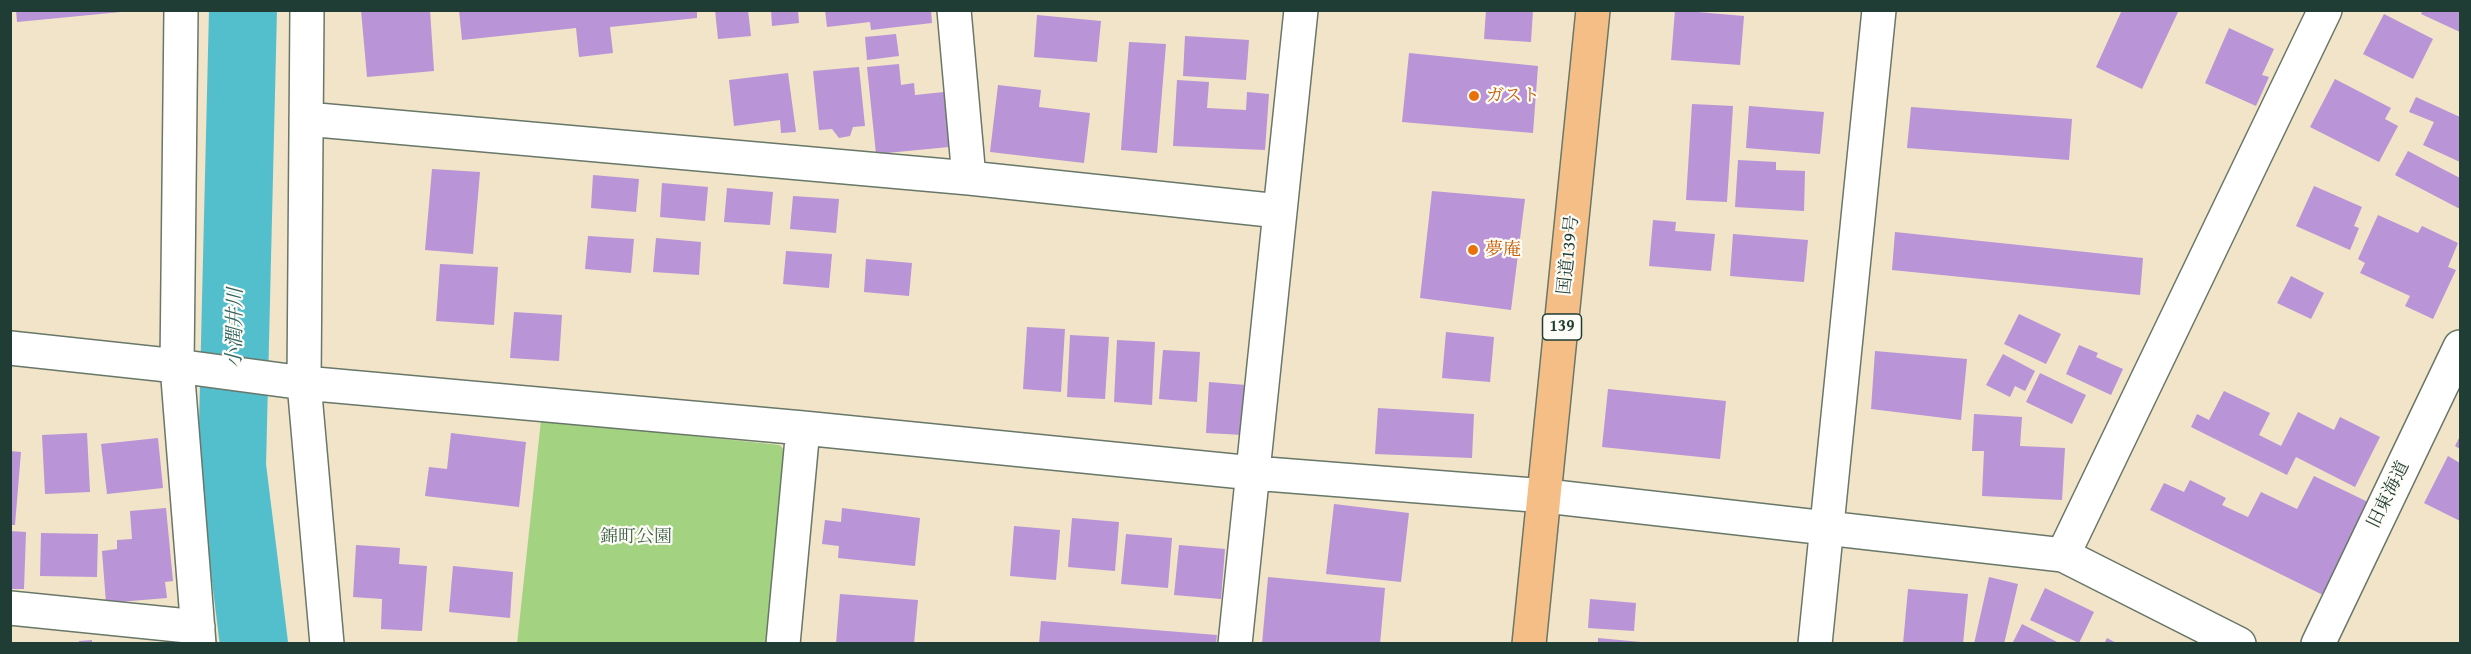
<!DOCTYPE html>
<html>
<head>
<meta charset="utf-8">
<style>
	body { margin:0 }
	#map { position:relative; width:2471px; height:654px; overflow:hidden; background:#f1e4c9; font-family:"Gentium Book Plus",serif }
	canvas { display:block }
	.frame { position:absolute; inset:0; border:12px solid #1f3d34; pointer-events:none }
</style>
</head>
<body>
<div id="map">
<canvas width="2471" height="654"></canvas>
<div class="frame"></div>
</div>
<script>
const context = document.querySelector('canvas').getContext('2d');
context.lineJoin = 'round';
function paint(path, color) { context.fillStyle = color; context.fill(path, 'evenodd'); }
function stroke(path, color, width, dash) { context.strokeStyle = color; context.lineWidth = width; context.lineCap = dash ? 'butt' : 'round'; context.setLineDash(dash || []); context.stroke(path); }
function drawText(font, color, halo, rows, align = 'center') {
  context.font = font + ' "Gentium Book Plus","Noto Serif JP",serif'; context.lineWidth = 4.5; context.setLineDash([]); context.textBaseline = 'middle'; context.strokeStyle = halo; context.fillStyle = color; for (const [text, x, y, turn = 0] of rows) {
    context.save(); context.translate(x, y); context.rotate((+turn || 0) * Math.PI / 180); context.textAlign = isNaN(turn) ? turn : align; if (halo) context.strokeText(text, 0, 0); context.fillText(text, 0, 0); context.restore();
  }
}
paint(new Path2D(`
	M541,420L780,445L790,458L771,643L517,644Z`), '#a3d381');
stroke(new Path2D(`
	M243,10L232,466L254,644`), '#53bfcd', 68);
paint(new Path2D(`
	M16,10H121V12L17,22Z
	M361,10H430L434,71L367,77Z
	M459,10H697V18L610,27L613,53L579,57L576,28L462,40Z
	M715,10H748L751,36L718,39Z
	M771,10H798L799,23L772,26Z
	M825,10H931L932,23L871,30L870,22L827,27Z
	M1486,10H1533L1531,42L1484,39Z
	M1675,10L1744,16L1740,65L1671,60Z
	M2122,10H2179L2142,89L2096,67Z
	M2423,10H2460V32L2421,14Z
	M2384,14L2433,39L2413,79L2363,54Z
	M1037,15L1101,21L1097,62L1034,57Z
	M2229,28L2274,49L2262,75L2269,77L2256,106L2205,83Z
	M896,34L899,56L867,60L865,37Z
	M1185,36L1249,40L1246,80L1183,76Z
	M1129,42L1166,44L1157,153L1121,150Z
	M1409,53L1538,66L1533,133L1402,122Z
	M899,64L901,85L914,83L915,95L944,92L949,147L876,154L867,67Z
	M859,67L865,126L853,127L850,136L839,138L832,129L819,130L813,71Z
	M788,73L796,132L781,133L780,120L734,126L729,80Z
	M2335,79L2391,108L2385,119L2398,126L2379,162L2310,127Z
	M1177,80L1209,82L1207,108L1246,110L1247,92L1269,94L1265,150L1173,146Z
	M998,85L1041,90L1039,107L1090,113L1084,163L990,152Z
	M2416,97L2460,117V162L2423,145L2434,122L2409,112Z
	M1692,104L1733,106L1727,202L1686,200Z
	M1749,106L1824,112L1820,154L1746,148Z
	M1911,107L2072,119L2069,160L1907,148Z
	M2408,151L2460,178V209L2395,175Z
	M1738,160L1776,162V170L1805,171L1804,211L1735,207Z
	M432,169L480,172L473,254L425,250Z
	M593,175L639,179L636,212L591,208Z
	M662,183L708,187L705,221L660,217Z
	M2314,186L2362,207L2354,226L2359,228L2350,250L2296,226Z
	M727,188L773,192L770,225L724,222Z
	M1432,191L1525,199L1511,310L1420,298Z
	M793,196L839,199L836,233L790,229Z
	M2378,215L2418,233L2422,226L2458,243L2448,267L2456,270L2433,319L2405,306L2410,296L2360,273L2365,263L2358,259Z
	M1653,220L1676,222L1675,231L1715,234L1711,271L1649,266Z
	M1895,232L2143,258L2140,295L1892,270Z
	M1733,234L1808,240L1804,282L1730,276Z
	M588,236L634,239L631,273L585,269Z
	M656,238L701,242L699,275L653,272Z
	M786,251L832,254L829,288L783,284Z
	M866,259L912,263L909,296L864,292Z
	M440,264L498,267L494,325L436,321Z
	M2291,276L2324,293L2311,319L2277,303Z
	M514,312L562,315L559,361L510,358Z
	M2019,314L2061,334L2046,364L2004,344Z
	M1027,327L1065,329L1061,392L1023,389Z
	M1446,332L1494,337L1490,382L1442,378Z
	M1070,335L1109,337L1105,399L1067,397Z
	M1117,340L1155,342L1152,405L1114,402Z
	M2079,345L2098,353L2096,357L2123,369L2111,395L2066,374Z
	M1163,350L1200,352L1197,402L1159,399Z
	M1875,351L1967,359L1961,420L1871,409Z
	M2003,354L2035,371L2025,391L2015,386L2010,397L1986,385Z
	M2040,373L2086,395L2072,424L2026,402Z
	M1209,382L1246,385L1243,435L1206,433Z
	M1608,389L1726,401L1720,459L1602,447Z
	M2224,391L2270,413L2259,435L2281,446L2298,412L2334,430L2340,417L2380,437L2355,487L2296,457L2287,475L2191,427L2197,414L2209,420Z
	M1378,408L1474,414L1472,458L1375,454Z
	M1974,414L2022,417L2020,446L2065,448L2062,500L1982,496L1984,451H1972Z
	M87,433L90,492L45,494L42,435Z
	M451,433L526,442L519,507L425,496L429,467L447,469Z
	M2460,436V449L2455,446Z
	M158,438L163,488L107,494L101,444Z
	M10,451L21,452L15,525H10Z
	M2448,456L2460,463V521L2424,503Z
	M2314,476L2368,502L2323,595L2150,510L2164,483L2184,492L2190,480L2226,498L2222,505L2248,517L2261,492L2297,509Z
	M1334,504L1409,513L1401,582L1326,574Z
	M166,508L173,581L165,582L167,598L106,603L102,551L117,549V540L132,539L130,511Z
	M842,508L920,518L915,566L838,558L839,546L822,544L825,520L841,522Z
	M1072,518L1119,522L1115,571L1068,567Z
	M1014,526L1060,530L1056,580L1010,576Z
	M10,531L26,532L24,589H10Z
	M41,533L98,534L97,577L40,576Z
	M1126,534L1172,538L1168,588L1121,584Z
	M356,545L400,548L399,564L427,566L422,631L381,629L382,599L353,597Z
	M1179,545L1225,549L1221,599L1174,595Z
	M453,566L513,572L510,618L449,612Z
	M1268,577L1385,588L1380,644H1262Z
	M1989,577L2018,584L2004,644H1974Z
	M2045,588L2094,612L2079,643L2030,620Z
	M1908,589L1968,594L1963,644H1903Z
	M840,594L918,600L914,644H836Z
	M1590,599L1636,603L1634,631L1588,628Z
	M1041,621L1217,635L1216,644H1039Z
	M2022,624L2061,644H2012Z
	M1598,638L1641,642V644H1598Z
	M2107,638L2118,644H2104Z
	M92,640V644H79V641Z`), '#b994d6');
const minor = new Path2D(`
	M181,10L177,366L199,644
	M307,10L304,383L327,644
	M954,10L969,178
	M306,119L969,178L1279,211
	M10,348L177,366L304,383L803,428L1253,473L1546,496L2063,555L2239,644
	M2063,555L2325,10
	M10,608L198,627
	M783,644L803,428
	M1235,644L1301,10
	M1815,644L1879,10
	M2318,644L2460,347`);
const highway = new Path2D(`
	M1529,644L1593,10`);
stroke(minor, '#687768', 36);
stroke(highway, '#687768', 36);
stroke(minor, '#fff', 33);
stroke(highway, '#f6be87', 33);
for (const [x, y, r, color] of [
	[1474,96,6,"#e8710a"],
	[1473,250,6,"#e8710a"]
]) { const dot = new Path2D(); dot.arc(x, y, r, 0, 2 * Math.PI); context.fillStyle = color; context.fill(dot); stroke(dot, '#fdfcf7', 2); }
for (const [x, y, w] of [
	[1562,327,39]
]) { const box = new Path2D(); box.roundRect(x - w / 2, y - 13, w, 26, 4.5); context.fillStyle = '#fdfcf7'; context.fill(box); stroke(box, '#1f3d34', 1.5); }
drawText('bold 16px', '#1f3d34', null, [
	["139",1562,327]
]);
drawText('18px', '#c56008', '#fdfcf7', [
	["ガスト",1486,96],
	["夢庵",1485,250]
], 'left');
drawText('18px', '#1f3d34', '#fdfcf7', [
	["国道139号",1569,255,-84],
	["旧東海道",2389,495,-64]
]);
drawText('18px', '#406247', '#fdfcf7', [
	["錦町公園",636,537]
]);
drawText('italic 20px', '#2f6462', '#fdfcf7', [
	["小潤井川",236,328,-89]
]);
</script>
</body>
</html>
